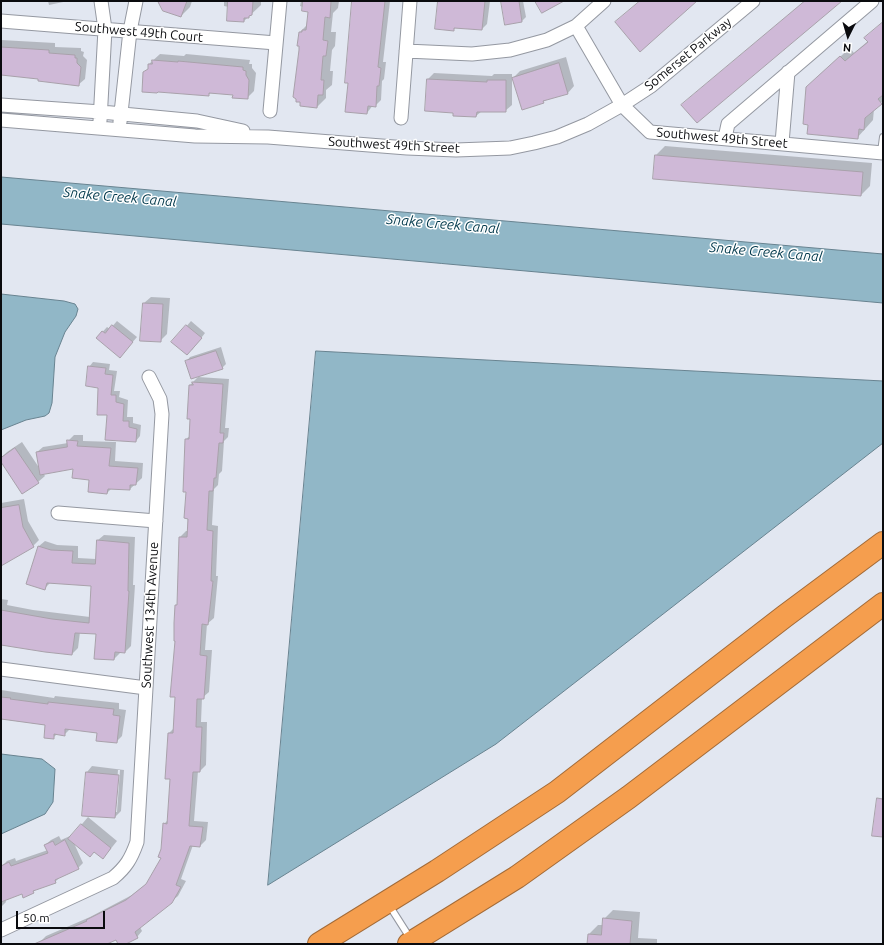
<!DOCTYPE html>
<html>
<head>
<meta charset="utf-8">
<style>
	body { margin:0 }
	#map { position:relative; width:884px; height:945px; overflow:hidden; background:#e2e7f1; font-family:Ubuntu,sans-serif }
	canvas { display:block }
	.frame { position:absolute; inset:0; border:2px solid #0a0b0e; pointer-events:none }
	.north { position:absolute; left:828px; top:16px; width:40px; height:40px; -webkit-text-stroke:3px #fff; paint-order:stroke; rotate:185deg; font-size:11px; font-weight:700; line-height:16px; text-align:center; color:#0a0b0e }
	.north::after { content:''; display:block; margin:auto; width:14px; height:18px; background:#0a0b0e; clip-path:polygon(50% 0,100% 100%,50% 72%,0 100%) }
	.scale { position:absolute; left:16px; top:911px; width:89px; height:18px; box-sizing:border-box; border:2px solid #0a0b0e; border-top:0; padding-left:5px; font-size:12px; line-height:14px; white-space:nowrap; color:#0a0b0e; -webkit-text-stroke:3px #fff; paint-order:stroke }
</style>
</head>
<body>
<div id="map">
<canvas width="884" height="945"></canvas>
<div class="frame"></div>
<div class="north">N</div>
<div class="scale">50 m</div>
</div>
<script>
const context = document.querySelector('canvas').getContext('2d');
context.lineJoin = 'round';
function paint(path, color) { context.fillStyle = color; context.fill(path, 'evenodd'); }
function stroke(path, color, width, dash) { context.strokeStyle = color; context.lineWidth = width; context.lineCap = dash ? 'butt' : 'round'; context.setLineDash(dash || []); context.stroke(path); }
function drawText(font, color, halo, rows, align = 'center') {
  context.font = font + ' Ubuntu,sans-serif'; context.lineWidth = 3; context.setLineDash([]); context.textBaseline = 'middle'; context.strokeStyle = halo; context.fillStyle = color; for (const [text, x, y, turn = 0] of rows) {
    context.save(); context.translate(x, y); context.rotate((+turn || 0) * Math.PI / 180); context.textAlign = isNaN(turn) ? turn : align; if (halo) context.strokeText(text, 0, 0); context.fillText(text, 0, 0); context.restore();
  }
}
const water = new Path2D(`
	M1,177L883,254V303L1,224Z
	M1,294L64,301L75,304L78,309L76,316L65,332L55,357L52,403L49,413L45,416L26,420L1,430Z
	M316,351L883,381V443L496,744L268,885Z
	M1,754L42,759L55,769L53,802L45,814L1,834Z`);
paint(water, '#91b7c7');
stroke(water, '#688390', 1);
paint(new Path2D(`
	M48,1H68L49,5Z
	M158,1H192L190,7L181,16L158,3Z
	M224,1H261V5L244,21L229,7L224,6Z
	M301,1H339L338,8L333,13L331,32H336L335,46L332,50L330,71H333L332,85L326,90V98L317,107L300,50V32L308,24L309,11L303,7L300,6Z
	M353,1H390L383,62H386L384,79L382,81L381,100L375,106L373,105L367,113Z
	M439,1H490L487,24L482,29L456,27L453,30Z
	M502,1H523L526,17L522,21Z
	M805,1H840L683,105L692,96Z
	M883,22V101L874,109L873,120L857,138L816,78L850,48L854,53L868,41L866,38Z
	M1,40L55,43V47L81,48V51L84,52L83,56L87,60L85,79L78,85L65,84V83L39,78L1,74Z
	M160,54L184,56L186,54L250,60L249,64H252V68L256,73L254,91L247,98L234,94L212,92L208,95L149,68V64Z
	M566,57L574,86L568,93L546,99L543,102L513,78L520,71Z
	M434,73L492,76L494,74H512V105L505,111H482L476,116L454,113L428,79Z
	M665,146L872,163L870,186L861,195L656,155Z
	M151,297L170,298L167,334L160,341L144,303Z
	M117,321L137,337L124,352L97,338L107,327L110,329Z
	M191,321L205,333L192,350L173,342Z
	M221,347L226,364L222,368L186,362L190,357Z
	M93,362L110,364L109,370L117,371L114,391H120L119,397L128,400L127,417H133V423L141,425L140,436L136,441L108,414L99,387L89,367Z
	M198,377L229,379L225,428H229L228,437L224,441L222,471L219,474L218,485L214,489L212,525L218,526L216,576H218L214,618L207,624L205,650H212L209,692L202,698L201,722H207L206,765L200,771H198L194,821L208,822L206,840L200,846L193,845L181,879L186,881L178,896L140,927L142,931L137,937L124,944H119L116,939L105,944H38L46,936L90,917L132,895L149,882L162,858V849L164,824L168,820L171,778L169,733L174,728L176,696V605L178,604L180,537L186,531H188L186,439L190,436V385Z
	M74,435H83V441L116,442L115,461L143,463L142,478L130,489L112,488L107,493L90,479L74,468L43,473L45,476L38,482L1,460V458L7,452L22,442L40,469L37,452L43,447L68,443V441Z
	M24,499L28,521L39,540L33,546L2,565L1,503Z
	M104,535L135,537L133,585H135L131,646L125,652L120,651V653L114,659L97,633L80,632L78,648L72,654L1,645V599L8,600L7,605L33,610L90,617L92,585L50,583L44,589L39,546L45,541L57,545L78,546V558L96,559L98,540Z
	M1,690L54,698L55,696L119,703V709L126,710L122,736L116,742L98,733L70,729L64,735L57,734L53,738L46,725L1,719Z
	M92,766L124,770L121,811L115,817L84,815L87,772ZM118,770H120L117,812H115Z
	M88,817L117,841L109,851L102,858L94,851L73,841L83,863L78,868L61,876L55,882L37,888L33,892H22L5,899L6,902L1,907L2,866L7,861L15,858L16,861L48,850L45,845L51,840L59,836L61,840L70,836L71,837Z
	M613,910L640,912L638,938L657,939V944H588L589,934L598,925H603L604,919Z`), '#0003');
const building = new Path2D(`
	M158,1H187L181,17L163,11Z
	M228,1H253L252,15L249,16V18H244V22L227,21Z
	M303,1H331L330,18L325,17L323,40L328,41L326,56H323L321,80H324L323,95H318L317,108L300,106V102H296V99L293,97L299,50V46H297L299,32H302V30H306L308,12L302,11Z
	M352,1H385L378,67L381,68L379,86H377L376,107L368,106L367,114L345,112L348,83H345Z
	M438,1H485L482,30L454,28V31L435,29Z
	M501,1H519L522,22L505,25Z
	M535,1H564L542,13Z
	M640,1H697L640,52L615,22Z
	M805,1H842L697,123L681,105Z
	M883,22V95L878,99L882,104L865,118L864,130L859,129L858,139L807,134L808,125L803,124L806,87L840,56L845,61L852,55L868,42L864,38Z
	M1,47L49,50V53L75,55V58H77V63L81,67L79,86L38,81V79L1,75Z
	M152,60L178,62V61L243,67V70L246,71V75L249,80L248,99L232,98L233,95L209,93V96L158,92L157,93L142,92L143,72L148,69V64H152Z
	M559,63L568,94L543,101L544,103L522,110L512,78Z
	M427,79L487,82V80H506V112H477L476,117L453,116V113L425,111Z
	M655,155L863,172L861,196L653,179Z
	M143,303L163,304L161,342L140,341Z
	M112,325L133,342L120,358L96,338L102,331L105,333Z
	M186,325L202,338L187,355L171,342Z
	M216,351L223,369L191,379L185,361Z
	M88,366L106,368L105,374L113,375L111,395H116V402L124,404L123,421H129V427L137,429L136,442L105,440L107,415H97L98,388L86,386Z
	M192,382L223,384L220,433H224L223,443H219L216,478H214L213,491H209L207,530L213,531L211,581H213L208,625L202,624L200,655L207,656L204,699H197L196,727H202L200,772H193L189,826L203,827L200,847L190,846L176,885L181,887L172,903L135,932L138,938L126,944H118L116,940L107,944H34L87,921L86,920L126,900L146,884L161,858L158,857L161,849L163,823L167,824L170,779H165L168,733H173L175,697H170L175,641H174V623L175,605H177L179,537H187L188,519L184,518L186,492H183L185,439H189L190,419H187L189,385H193Z
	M67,440L78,441L77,446L111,448L109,466L138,468L136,485H130V490L108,489L107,494L88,492L89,480L72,478L73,469L40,475L36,452L67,447Z
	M15,448L39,483L22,494L1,462V458Z
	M19,505L23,527L34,547L1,566V508Z
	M97,540L129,543L128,591H129L125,653L115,652L114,660L94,659L96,634L75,633L72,655L45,652L1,645V610L52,619L89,623L91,586L47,583L45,590L26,584L38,546L51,550L73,551L72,563L93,564H95Z
	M1,697L11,698L10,699L48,704V702L114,709L113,715L120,716L117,743L96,741L97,733L65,729V736L54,734V739L44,738L45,725L1,719Z
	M86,772L119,775L115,818L82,816Z
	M877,798L883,799V837L872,836Z
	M81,824L111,848L103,859L94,852L90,857L68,839Z
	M65,840L79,869L55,880L56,883L33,891L34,893L23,898L22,894L1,902V866L9,862L11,866L48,853L44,845L53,841L55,845Z
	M603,918L632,921L630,944H587L588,934L601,935Z`);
paint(building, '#cfb9d7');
stroke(building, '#a8a1aa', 1);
const lane = new Path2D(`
	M881,152L883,137
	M389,905L410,938`);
const street = new Path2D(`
	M1,21L276,43
	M576,26L622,105L650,132L883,153
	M406,51L472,54L510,50L547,40L576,26L604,1
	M1,105L101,112L197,121L243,131
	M270,111L280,1
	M401,118L410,1
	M1,120L195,136L268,137L407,148L456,150L510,148L534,143L557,137L588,124L622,105L651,86L753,1
	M100,121L105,29L101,1
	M120,122L130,31L136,1
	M725,138L728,124L872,1
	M782,143L788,72
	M58,513L156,521
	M1,669L146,688
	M1,930L113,878C126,867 131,859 137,842L162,414L160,399L149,377`);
const highway = new Path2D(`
	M319,944L437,871L557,792L785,616L883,543
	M409,944L517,877L629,797L883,604`);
stroke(lane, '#9498a1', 8);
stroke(street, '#9498a1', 15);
stroke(highway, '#a36b38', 24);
stroke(lane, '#fff', 6);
stroke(street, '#fff', 13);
stroke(highway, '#f59e4e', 22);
drawText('13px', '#0a0b0e', '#fff', [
	["Southwest 49th Court",139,32,5],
	["Somerset Parkway",688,54,-39],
	["Southwest 49th Street",722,138,5],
	["Southwest 49th Street",394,145,3],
	["Southwest 134th Avenue",150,615,-87]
]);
drawText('italic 14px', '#00384b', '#fff', [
	["Snake Creek Canal",120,197,5],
	["Snake Creek Canal",443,224,5],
	["Snake Creek Canal",766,252,5]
]);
</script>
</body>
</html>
